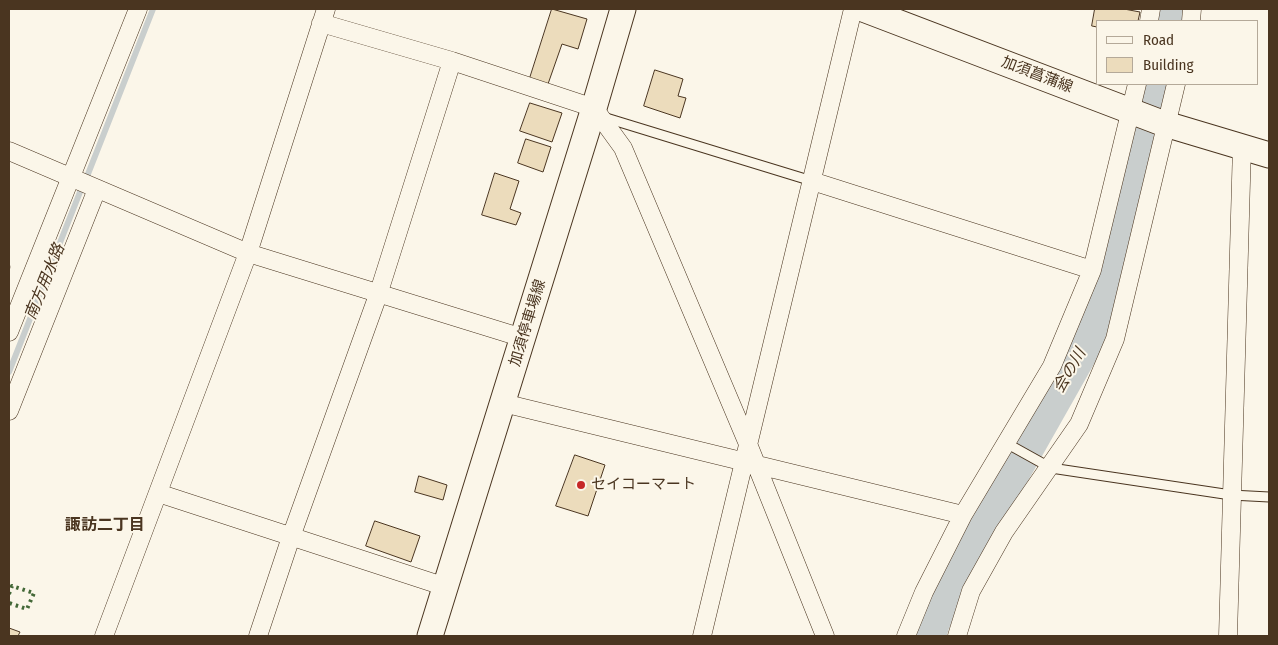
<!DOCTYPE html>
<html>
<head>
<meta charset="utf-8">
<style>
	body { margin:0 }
	#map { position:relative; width:1278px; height:645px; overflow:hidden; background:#fbf6e9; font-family:"Fira Sans Condensed",sans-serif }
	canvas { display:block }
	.frame { position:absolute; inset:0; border:10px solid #4a3520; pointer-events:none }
	.legend { position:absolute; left:1096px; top:20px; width:162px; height:65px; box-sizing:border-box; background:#fbf6e9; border:1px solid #b4a999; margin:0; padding:6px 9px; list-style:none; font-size:15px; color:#4a3520 }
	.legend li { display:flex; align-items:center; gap:10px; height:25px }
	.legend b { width:25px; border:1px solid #b4a999 }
</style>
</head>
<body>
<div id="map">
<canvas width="1278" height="645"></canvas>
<div class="frame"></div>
<ul class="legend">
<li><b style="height:6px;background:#fbf6e9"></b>Road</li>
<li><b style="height:14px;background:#ecdcbc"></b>Building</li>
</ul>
</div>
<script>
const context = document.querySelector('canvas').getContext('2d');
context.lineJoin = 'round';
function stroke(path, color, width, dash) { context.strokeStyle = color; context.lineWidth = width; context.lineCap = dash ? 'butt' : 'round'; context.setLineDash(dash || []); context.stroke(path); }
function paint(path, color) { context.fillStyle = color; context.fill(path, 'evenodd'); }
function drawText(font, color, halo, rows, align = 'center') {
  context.font = font + ' "Fira Sans Condensed","Noto Sans JP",sans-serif'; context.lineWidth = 4; context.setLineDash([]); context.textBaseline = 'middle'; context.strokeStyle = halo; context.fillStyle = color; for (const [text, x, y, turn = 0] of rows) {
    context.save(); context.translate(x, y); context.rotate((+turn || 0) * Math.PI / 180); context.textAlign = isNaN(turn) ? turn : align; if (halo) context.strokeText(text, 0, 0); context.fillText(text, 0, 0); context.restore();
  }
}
stroke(new Path2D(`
	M88,174L153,9
	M9,372L80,192`), '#c9cecd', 6);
stroke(new Path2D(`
	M1168,21L1170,9
	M928,636L932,622L996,501L1087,340L1135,205L1156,84`), '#c9cecd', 36);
const building = new Path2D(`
	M552,9L587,19L578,49L562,44L548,84L530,78Z
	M1095,9H1124L1140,12L1138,21H1097V27L1092,26Z
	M655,70L683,79L678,96L686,98L680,118L644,106Z
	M530,103L562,113L552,142L520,131Z
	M526,139L551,147L543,172L518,163Z
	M495,173L519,181L510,209L521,213L516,225L482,215Z
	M575,455L605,465L588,516L556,506Z
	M419,476L447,485L443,500L415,492Z
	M375,521L420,536L411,562L366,546Z
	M9,628L20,632L18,636H9Z`);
paint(building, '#ecdcbc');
stroke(building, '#4a3520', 1);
const service = new Path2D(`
	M603,117L812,181
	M1006,443L1051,468L1231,495L1269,497`);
const minor = new Path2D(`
	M1149,21L1151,9
	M1191,21L1192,9
	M321,23L452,61L594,108L623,148L748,444L825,636
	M9,151L248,253L523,338
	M812,181L1092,270
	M9,332L138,9
	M503,403L963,515
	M9,411L97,189
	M158,493L446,587
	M104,636L248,253L326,9
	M258,636L291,537L378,295L452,61
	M702,636L853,9
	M906,636L924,592L963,515L1052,366L1092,270L1137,84
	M957,636L971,591L1004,532L1079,424L1115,339L1176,84
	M1228,636L1242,146`);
const secondary = new Path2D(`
	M863,9L1162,123L1269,155
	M430,636L594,108L623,9`);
stroke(service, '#4a3520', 11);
stroke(minor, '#4a3520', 19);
stroke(secondary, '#4a3520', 27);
stroke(service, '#fbf6e9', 9);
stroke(minor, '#fbf6e9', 18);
stroke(secondary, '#fbf6e9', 25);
stroke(new Path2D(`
	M9,594L12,586L34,593L27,609L9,603`), '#436837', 4, [2.5, 4]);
stroke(new Path2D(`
	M9,266V268`), '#4a3520', 2.5);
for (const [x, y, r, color] of [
	[581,485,5,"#c62828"]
]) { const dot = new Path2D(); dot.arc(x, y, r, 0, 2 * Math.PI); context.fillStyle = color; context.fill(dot); stroke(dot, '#fbf6e9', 2); }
drawText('15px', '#4a3520', '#fbf6e9', [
	["加須菖蒲線",1037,75,21],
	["加須停車場線",528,323,-73]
]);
drawText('15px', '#4a3520', '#fbf6e9', [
	["セイコーマート",591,485]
], 'left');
drawText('italic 16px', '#4a3520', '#fbf6e9', [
	["南方用水路",45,282,-68],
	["会の川",1070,371,-60]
]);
drawText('bold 16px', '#4a3520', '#fbf6e9', [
	["諏訪二丁目",105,526]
]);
</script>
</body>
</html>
